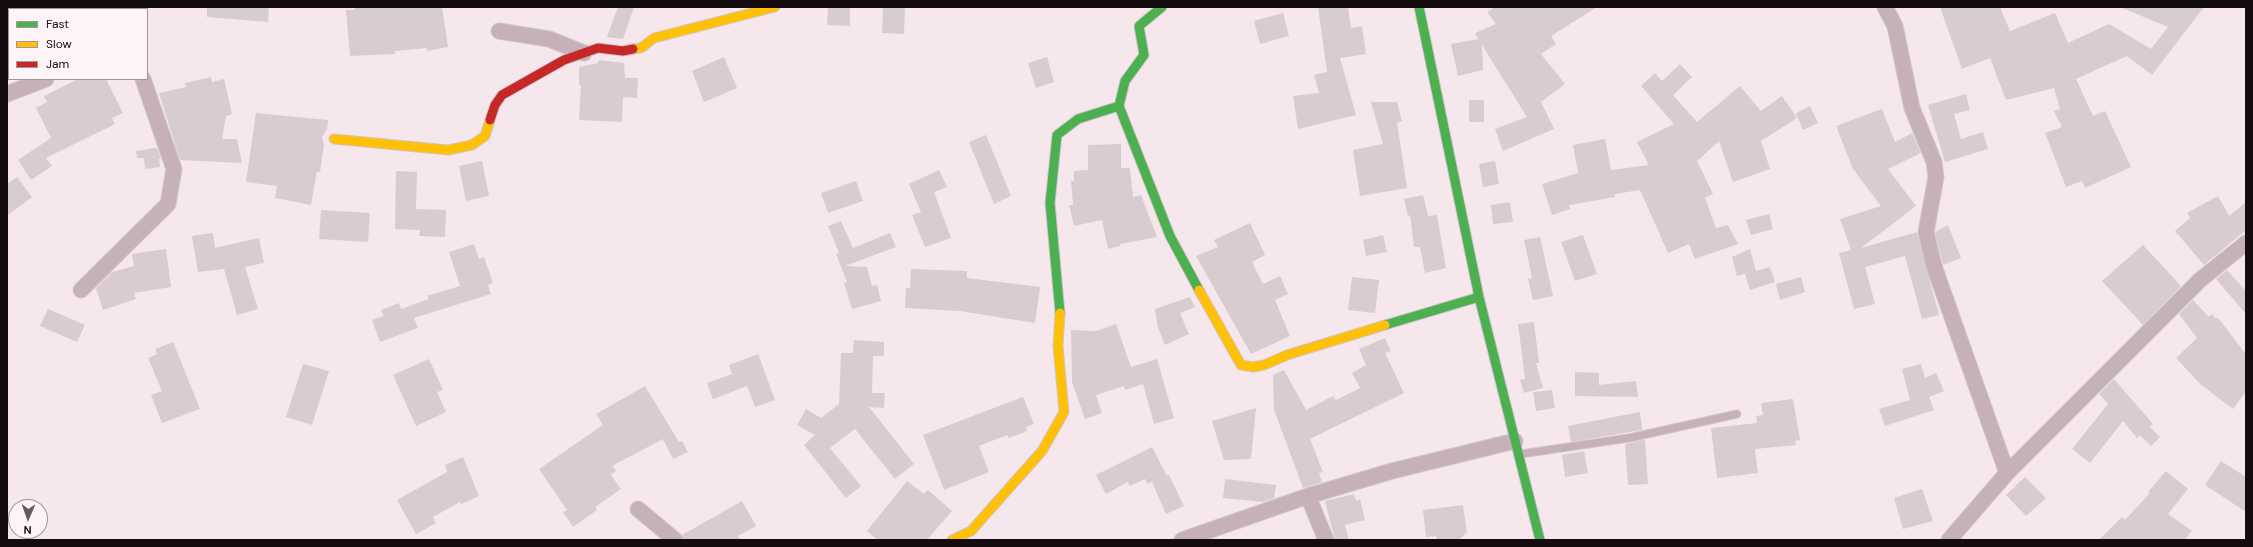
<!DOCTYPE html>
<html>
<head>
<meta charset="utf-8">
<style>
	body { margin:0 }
	#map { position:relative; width:2253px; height:547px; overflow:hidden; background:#f6e7ec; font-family:"DM Sans",sans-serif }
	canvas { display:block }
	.frame { position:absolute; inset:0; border:8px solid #150c10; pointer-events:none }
	.legend { position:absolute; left:8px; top:8px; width:140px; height:72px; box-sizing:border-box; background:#fef3f7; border:1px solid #a1979b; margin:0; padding:5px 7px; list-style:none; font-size:12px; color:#150c10 }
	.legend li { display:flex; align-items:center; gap:8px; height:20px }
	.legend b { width:20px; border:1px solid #a1979b }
	.north { position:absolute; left:8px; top:499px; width:40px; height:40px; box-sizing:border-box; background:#fef3f7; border:1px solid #a1979b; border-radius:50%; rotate:182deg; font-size:11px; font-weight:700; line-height:16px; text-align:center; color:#150c10 }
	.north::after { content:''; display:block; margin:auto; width:14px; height:18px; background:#64595d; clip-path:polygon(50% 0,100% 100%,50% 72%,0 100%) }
</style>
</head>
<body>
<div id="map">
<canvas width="2253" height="547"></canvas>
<div class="frame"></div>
<ul class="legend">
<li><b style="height:5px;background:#4caf50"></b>Fast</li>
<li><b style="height:5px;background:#ffc107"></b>Slow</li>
<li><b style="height:5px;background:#c62828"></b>Jam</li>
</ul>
<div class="north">N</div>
</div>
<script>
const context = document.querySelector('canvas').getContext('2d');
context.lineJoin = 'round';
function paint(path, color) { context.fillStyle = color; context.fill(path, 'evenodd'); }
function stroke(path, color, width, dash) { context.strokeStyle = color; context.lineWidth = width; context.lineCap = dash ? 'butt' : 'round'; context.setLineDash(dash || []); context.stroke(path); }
paint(new Path2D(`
	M207,7H269L268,22L207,17Z
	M355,7H442L448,47L427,51V48L395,51V54L350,56L346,10H355Z
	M618,7H634L623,39L607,37Z
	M828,7H850V26L827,25Z
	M883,7H905L904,34L882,33Z
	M1318,7H1348L1351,28L1362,26L1366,54L1340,58L1356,115L1298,129L1293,96L1319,93L1314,75L1327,72Z
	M1495,7H1597L1551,36L1556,44L1541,54L1565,84L1541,102L1554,129L1503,151L1495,129L1527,117L1482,45L1483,70L1458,76L1451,44L1478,39L1475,33L1496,24L1487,12Z
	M1940,7H2000L2010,31L2055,13L2068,43L2109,24L2151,49L2168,27L2120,7H2204L2152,75L2127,56L2076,79L2093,116L2105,111L2131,167L2085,188L2082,181L2066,187L2045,133L2062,127L2054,111L2060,109L2054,88L2006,100L1990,58L1962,69Z
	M1283,13L1289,36L1260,44L1254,21Z
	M724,57L737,88L704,102L692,71Z
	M1047,57L1054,82L1036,88L1028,63Z
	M599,60L624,63L625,78H638L637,98L623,97L622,122L579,120L581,85H579V67L598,63Z
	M1680,64L1692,77L1673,95L1697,122L1740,86L1761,111L1782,96L1797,118L1761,141L1770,169L1733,182L1719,141L1697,161L1713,194L1705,198L1716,228L1728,225L1738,244L1695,259L1689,244L1668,253L1640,190L1615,194V197L1569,205L1570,209L1552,215L1542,184L1578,173L1573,145L1605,139L1611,170L1649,165L1637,142L1674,124L1641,86L1655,73L1662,81Z
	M211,77L212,82L224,79L232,114L226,116L222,139H237L242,163L180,160L159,93L186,87L185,83Z
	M78,79H106L123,113L112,118L115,124L46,158L52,166L31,180L18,160L51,138L36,108L47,102L44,96Z
	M1966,94L1970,110L1954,114L1961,139L1983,132L1988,149L1945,162L1928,105Z
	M1469,100H1484V122H1469Z
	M1371,102H1397L1402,121L1397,123L1407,188L1360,196L1353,150L1383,144Z
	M1810,106L1818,123L1803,130L1796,113Z
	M1882,109L1895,142L1912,133L1921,153L1888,169L1916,206L1861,248L1917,232L1939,315L1922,319L1905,256L1865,267L1875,304L1854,309L1839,253L1851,250L1840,219L1881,206L1853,169L1836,126Z
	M256,113L328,120L327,130L322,137L324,145L320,172L317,171L311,205L275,198L277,186L246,182Z
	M986,135L1011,196L994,204L969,142Z
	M1121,144V168H1130L1133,197L1141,195L1157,237L1120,244V246L1108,249L1102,220L1074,226L1069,205H1073L1071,181H1074V171L1088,170V145Z
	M155,148H157L161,159H159L160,167L145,169L144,158H137L136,151Z
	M482,161L489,196L466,201L459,166Z
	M1495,161L1499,184L1483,187L1479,164Z
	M939,170L947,187L934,192L951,238L925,247L912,215L921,212L909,184Z
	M396,171L417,172L416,209L446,210L445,237L419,236L420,230L395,229Z
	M17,177L32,197L7,216V184Z
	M856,181L863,201L828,213L821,193Z
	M1423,195L1428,216L1437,215L1446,268L1425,273L1420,247H1414L1410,215L1408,216L1404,199Z
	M2218,196L2229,216L2246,202V230L2204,265L2175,231L2190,218L2187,213Z
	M1510,202L1513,222L1493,224L1491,205Z
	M321,210L370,213L368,242L319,239Z
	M1769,214L1773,229L1751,235L1746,220Z
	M841,221L853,248L890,233L896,247L845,266L867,267L872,286L877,285L881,301L852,309L844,283L847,282L836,254L839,253L828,226Z
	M1250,223L1265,255L1252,262L1263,284L1280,276L1288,294L1275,300L1290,336L1251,354L1196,256L1218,247L1214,240Z
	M1948,225L1961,258L1943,265L1935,232Z
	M213,233L215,248L259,238L264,263L245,267L258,309L237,315L224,269L198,272L192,236Z
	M1383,235L1387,252L1366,256L1363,240Z
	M1583,235L1597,274L1575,281L1561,242Z
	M1540,237L1553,296L1533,300L1528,279L1532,278L1524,240Z
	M474,244L479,259L484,257L493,283L488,285L491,294L414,318L418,328L380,342L372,320L384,316L381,310L399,303L401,309L429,299L427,296L460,286L449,252Z
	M2143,245L2181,286L2143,325L2102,281Z
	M166,249L171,287L134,293L136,299L103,310L96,288L112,272L134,266L132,254Z
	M1750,249L1756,271L1737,276L1732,257Z
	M1770,267L1775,282L1750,290L1745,274Z
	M911,269L967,271V278L1040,287L1035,323L960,311L905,308L906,288H910Z
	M2227,270L2246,291V314L2216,279Z
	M1352,277L1379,280L1375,313L1348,310Z
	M1801,277L1805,292L1780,300L1776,284Z
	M1190,297L1195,307L1180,313L1189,334L1165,345L1158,328L1155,309Z
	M2193,300L2209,317L2212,314L2216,319L2218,318L2246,354V391L2233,409L2200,384L2176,358L2197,338L2179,314Z
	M48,309L85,325L77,342L40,326Z
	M1534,322L1539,363H1536L1543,388L1524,393L1520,380L1525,379L1518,324Z
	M1116,324L1131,367L1157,359L1174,418L1154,424L1143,384L1125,390L1124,386L1096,395L1102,413L1085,419L1072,382L1071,330L1096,331Z
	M1385,338L1391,351L1385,353L1404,393L1310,439L1323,472L1319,473L1322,482L1303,488L1274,410L1273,375L1284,370L1306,410L1333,396L1336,400L1360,388L1352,373L1366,365L1359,349Z
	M854,340L884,342V356H873L872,393H885L884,408L869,407L914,464L895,479L855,429L830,448L861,486L846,498L804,445L815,435L797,425L806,409L821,418L839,404L841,353H853Z
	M173,342L200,409L162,423L151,395L162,391L148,358L157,354L155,349Z
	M758,354L775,400L755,407L747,386L713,399L707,383L732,374L729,365Z
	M429,359L443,390L437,392L446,412L416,426L393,375Z
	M303,364L329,371L312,425L286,417Z
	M1921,364L1925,378L1936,373L1944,391L1929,397L1934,410L1885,426L1879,409L1910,400L1902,369Z
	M1575,372L1599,373V385L1636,381L1638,397L1575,396Z
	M2114,379L2153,424L2150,427L2160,437L2151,446L2140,435L2137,438L2123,421L2090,463L2072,449L2108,404L2099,394Z
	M645,386L679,442L682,441L688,452L673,459L663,439L612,466L616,471L611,475L621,489L595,507L597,510L573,527L563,512L567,510L539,469L603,425L596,414Z
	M1552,390L1555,408L1536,411L1533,392Z
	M1023,397L1034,424L1026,427L1027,431L1009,438L1007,435L979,446L989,472L944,490L923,435Z
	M1793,399L1800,440L1795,441L1796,445L1755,449L1758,473L1717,478L1711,428L1757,423L1756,416L1763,415L1761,403Z
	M1256,408L1251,459L1224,460L1212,421Z
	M1640,412L1642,430L1571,442L1568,426Z
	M1643,440H1645L1648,484L1628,485L1625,444Z
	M1152,447L1167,476L1169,475L1184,506L1166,514L1152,482L1148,484L1145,479L1130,486L1128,482L1106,494L1096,475Z
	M1584,451L1588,473L1565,477L1562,455Z
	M463,457L479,496L461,504L460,502L433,517L436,523L416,534L397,500L447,472L445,465Z
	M2221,461L2246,477V512L2205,485Z
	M2166,471L2188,489L2168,514L2192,531L2185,540H2099L2122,517L2125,520L2150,493L2148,492Z
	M2025,477L2046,498L2026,516L2006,495Z
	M1225,479L1276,485L1274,498L1263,502L1223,498Z
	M907,481L924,494L928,490L952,511L927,540H878L867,531Z
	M1922,489L1933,521L1903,529L1894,498Z
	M1354,494L1356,501L1360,499L1365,520L1345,525L1349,540H1335L1325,501Z
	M742,501L756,526L738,536L741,540H684L682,535Z
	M1463,505L1467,532L1459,540H1437L1436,536L1426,537L1423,510Z`), '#d8ccd0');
const lane = new Path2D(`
	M1521,454L1629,438L1737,414`);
const street = new Path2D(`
	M119,7V9
	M1885,7L1895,26L1912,108L1934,162L1936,177L1926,232L1934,266L2007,473
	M499,31L549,39L584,53
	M7,94L46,79
	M81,290L168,204L174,169L143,79
	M1308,496L1326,540
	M638,509L675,540
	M1182,540L1308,496L1392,471L1515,441
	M1949,540L2007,473L2200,280L2246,243`);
const fast = new Path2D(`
	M1162,7L1139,26L1144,55L1125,81L1119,106L1170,236L1199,290
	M1419,7L1479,297L1540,540
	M1060,313L1050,203L1057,135L1078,119L1119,106
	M1385,325L1479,297`);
const slow = new Path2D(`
	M633,49L641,48L654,38L775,7
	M334,139L448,150L472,145L485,136L490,120
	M1199,290L1241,365L1253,367L1264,365L1287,355L1385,325
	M952,540L971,531L1042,451L1064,412L1058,346L1060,313`);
const jam = new Path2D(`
	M490,120L495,105L502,95L564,60L598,48L623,51L633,49`);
stroke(lane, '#d0c6ca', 9);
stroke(street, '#d0c6ca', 17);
stroke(fast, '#d0c6ca', 11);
stroke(slow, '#d0c6ca', 11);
stroke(jam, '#d0c6ca', 11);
stroke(lane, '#c6b1ba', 7);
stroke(street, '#c6b1ba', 15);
stroke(fast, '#4caf50', 9);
stroke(slow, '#ffc107', 9);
stroke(jam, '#c62828', 9);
</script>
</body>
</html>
